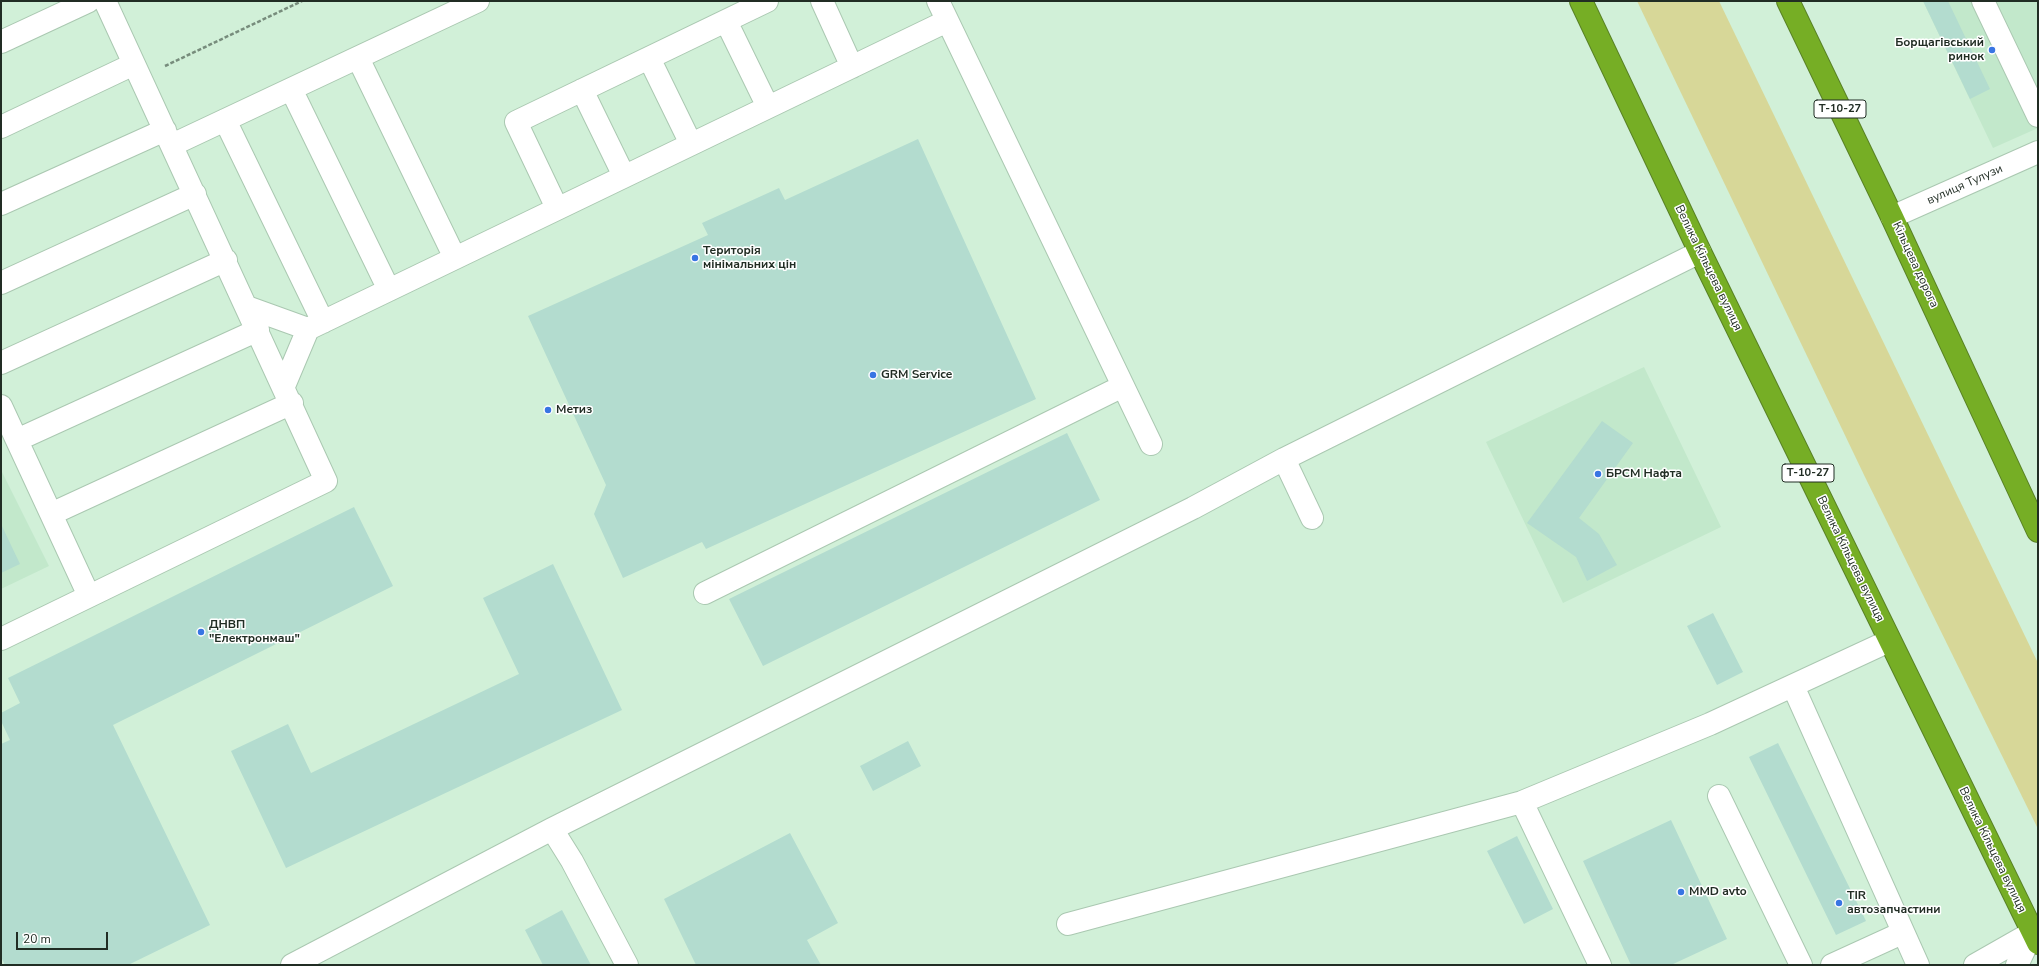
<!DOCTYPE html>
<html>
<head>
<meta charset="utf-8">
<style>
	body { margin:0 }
	#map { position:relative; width:2039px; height:966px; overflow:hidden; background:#d1f0d8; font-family:"Nunito Sans",sans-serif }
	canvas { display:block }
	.frame { position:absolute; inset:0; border:2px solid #212d24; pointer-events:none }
	.scale { position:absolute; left:16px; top:932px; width:92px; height:18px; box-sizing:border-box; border:2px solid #212d24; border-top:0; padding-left:5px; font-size:12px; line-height:14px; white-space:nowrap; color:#212d24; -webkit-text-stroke:3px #fff; paint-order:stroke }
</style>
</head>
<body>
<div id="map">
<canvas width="2039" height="966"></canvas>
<div class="frame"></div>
<div class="scale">20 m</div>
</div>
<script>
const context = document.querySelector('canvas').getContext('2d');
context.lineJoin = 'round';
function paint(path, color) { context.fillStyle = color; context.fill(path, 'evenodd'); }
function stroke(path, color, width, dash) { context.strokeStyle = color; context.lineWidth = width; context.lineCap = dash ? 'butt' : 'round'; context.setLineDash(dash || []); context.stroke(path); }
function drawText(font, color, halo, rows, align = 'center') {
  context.font = font + ' "Nunito Sans",sans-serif'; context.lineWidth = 3; context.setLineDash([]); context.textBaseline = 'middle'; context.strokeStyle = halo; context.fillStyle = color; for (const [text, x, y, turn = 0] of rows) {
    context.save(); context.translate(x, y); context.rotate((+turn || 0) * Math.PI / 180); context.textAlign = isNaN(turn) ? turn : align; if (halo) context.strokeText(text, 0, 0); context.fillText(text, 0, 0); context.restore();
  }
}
paint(new Path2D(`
	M1923,1H2038V128L1993,148Z
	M1644,367L1721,527L1563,603L1486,442Z
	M1,470L49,566L1,589Z`), '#c2e8cb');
paint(new Path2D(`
	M1637,1H1719L2038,663V829L1865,477Z`), '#d7d798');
paint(new Path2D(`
	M1923,1H1948L1990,89L1970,99Z
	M918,139L1036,399L706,549L702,542L623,578L594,514L606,485L528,316L708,235L702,223L779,188L785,200Z
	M1602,421L1633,443L1579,518L1599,534L1617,565L1587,581L1576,557L1527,523Z
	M1067,433L1100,500L763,666L729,599Z
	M354,507L393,586L113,725L210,925L128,965H5L1,957V744L10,740L1,721V713L20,703L8,678Z
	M1,524L20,564L1,573Z
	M553,564L622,710L286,868L231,751L288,724L311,773L519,674L483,598Z
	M1713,613L1743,672L1717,685L1687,626Z
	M908,741L921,766L873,791L860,766Z
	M1778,743L1866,921L1836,935L1749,757Z
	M1671,820L1727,939L1671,965H1631L1583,861Z
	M790,833L838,923L807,940L821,965H696L664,899Z
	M1517,836L1553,909L1524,924L1487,851Z
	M562,910L591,965H543L525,930Z`), '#b3dccf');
const minor = new Path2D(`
	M822,1L852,67
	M938,1L1151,444
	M1983,1L2038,116
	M726,21L768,107
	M1,42L89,1
	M358,58L455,258
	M649,58L691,144
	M291,89L389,290
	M582,90L624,176
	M225,120L323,322
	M1,127L134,64
	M172,145L478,1
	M1,204L165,130
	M557,208L516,122L767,1
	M1892,217L2038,152
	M1,283L195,194
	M247,307L308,329
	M1,363L226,260
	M284,386L308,329L947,21
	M1,406L89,596
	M17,440L258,330
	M1284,459L1312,518
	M51,514L292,403
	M705,593L1123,386
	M1,639L326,481L105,1
	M1793,686L1918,965
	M1719,796L1801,965
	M1522,802L1600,965
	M552,829L572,861L627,965
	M1068,924L1522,802L1710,724L1889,641
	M292,965L552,829L1193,508L1284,459L1700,252
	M1832,965L1902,933
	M1975,965L2033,932
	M2017,965L2033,932`);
const highway = new Path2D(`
	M1581,1L1700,252L2038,943
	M1788,1L1892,217L2038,531`);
stroke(minor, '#aac8b1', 24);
stroke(highway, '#588125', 24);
stroke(new Path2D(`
	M165,66L302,1`), '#778c7c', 2.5, [4, 2]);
stroke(minor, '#fff', 22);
stroke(highway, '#76ae25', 22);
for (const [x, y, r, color] of [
	[1992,50,4,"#3875e3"],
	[695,258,4,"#3875e3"],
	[873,375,4,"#3875e3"],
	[548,410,4,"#3875e3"],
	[1598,474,4,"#3875e3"],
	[201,632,4,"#3875e3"],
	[1681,892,4,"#3875e3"],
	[1839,903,4,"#3875e3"]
]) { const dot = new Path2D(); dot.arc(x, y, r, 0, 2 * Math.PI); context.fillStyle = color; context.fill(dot); stroke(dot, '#fff', 1.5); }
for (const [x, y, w] of [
	[1840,109,52],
	[1808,473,52]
]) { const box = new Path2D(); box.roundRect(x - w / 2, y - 9, w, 18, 3); context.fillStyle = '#fff'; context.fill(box); stroke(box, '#212d24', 1); }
drawText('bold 11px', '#212d24', null, [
	["Т-10-27",1840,109],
	["Т-10-27",1808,473]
]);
drawText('bold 12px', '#212d24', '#fff', [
	["Борщагівський",1984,43,"right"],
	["ринок",1984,57,"right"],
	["Територія",703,251],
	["мінімальних цін",703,265],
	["GRM Service",881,375],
	["Метиз",556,410],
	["БРСМ Нафта",1606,474],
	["ДНВП",209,625],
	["\"Електронмаш\"",209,639],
	["MMD avto",1689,892],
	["TIR",1847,896],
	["автозапчастини",1847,910]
], 'left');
drawText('12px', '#212d24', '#fff', [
	["вулиця Тулузи",1965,185,-24],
	["Кільцева дорога",1915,265,65],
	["Велика Кільцева вулиця",1708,268,64],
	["Велика Кільцева вулиця",1850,559,64],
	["Велика Кільцева вулиця",1992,850,64]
]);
</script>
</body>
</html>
